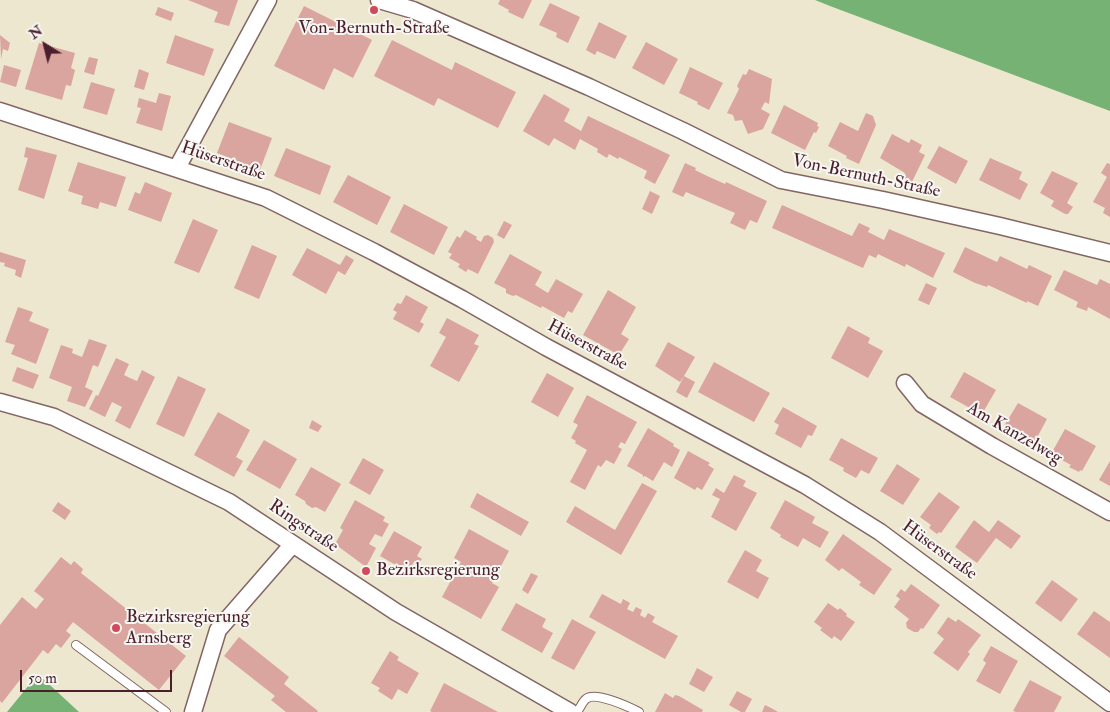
<!DOCTYPE html>
<html>
<head>
<meta charset="utf-8">
<style>
	body { margin:0 }
	#map { position:relative; width:1110px; height:712px; overflow:hidden; background:#ece7ce; font-family:"IM FELL Double Pica",serif }
	canvas { display:block }
	.north { position:absolute; left:20px; top:20px; width:50px; height:50px; -webkit-text-stroke:4px #f6f6f2; paint-order:stroke; rotate:324deg; font-size:14px; font-weight:700; line-height:20px; text-align:center; color:#4a1f2b }
	.north::after { content:''; display:block; margin:auto; width:18px; height:22px; background:#4a1f2b; clip-path:polygon(50% 0,100% 100%,50% 72%,0 100%) }
	.scale { position:absolute; left:20px; top:670px; width:152px; height:22px; box-sizing:border-box; border:2px solid #4a1f2b; border-top:0; padding-left:6px; font-size:15px; line-height:18px; white-space:nowrap; color:#4a1f2b; -webkit-text-stroke:4px #f6f6f2; paint-order:stroke }
</style>
</head>
<body>
<div id="map">
<canvas width="1110" height="712"></canvas>
<div class="north">N</div>
<div class="scale">50 m</div>
</div>
<script>
const context = document.querySelector('canvas').getContext('2d');
context.lineJoin = 'round';
function paint(path, color) { context.fillStyle = color; context.fill(path, 'evenodd'); }
function stroke(path, color, width, dash) { context.strokeStyle = color; context.lineWidth = width; context.lineCap = dash ? 'butt' : 'round'; context.setLineDash(dash || []); context.stroke(path); }
function drawText(font, color, halo, rows, align = 'center') {
  context.font = font + ' "IM FELL Double Pica",serif'; context.lineWidth = 4; context.setLineDash([]); context.textBaseline = 'middle'; context.strokeStyle = halo; context.fillStyle = color; for (const [text, x, y, turn = 0] of rows) {
    context.save(); context.translate(x, y); context.rotate((+turn || 0) * Math.PI / 180); context.textAlign = isNaN(turn) ? turn : align; if (halo) context.strokeText(text, 0, 0); context.fillText(text, 0, 0); context.restore();
  }
}
paint(new Path2D(`
	M815,0H1110V111L830,6Z
	M38,674L79,712H7Z`), '#75b273');
paint(new Path2D(`
	M188,0H238L229,26L214,22L218,12Z
	M500,0H532L523,19L508,12L509,10L498,4Z
	M550,3L580,17L568,43L556,37L557,33L539,25Z
	M304,6L372,40L353,78L334,68L324,90L274,66Z
	M158,7L174,13L171,21L155,15Z
	M599,22L627,36L615,59L597,51L595,55L586,50Z
	M0,35L10,43L8,51L3,49L1,59Z
	M175,35L214,49L204,76L166,63Z
	M392,40L452,70L455,62L516,92L498,128L438,98L434,106L374,76Z
	M646,42L678,59L664,85L632,68Z
	M39,43L75,53L71,68L75,70L71,86L66,85L62,100L25,89Z
	M89,57L98,59L94,75L84,72Z
	M4,65L21,70L16,87L0,82Z
	M690,67L723,83L709,110L697,104L698,102L679,93Z
	M139,69L149,73L144,90L134,87Z
	M749,69L772,79L769,104L765,102L761,109L770,114L763,129L748,134L742,120L735,121L733,115L727,113L739,89L737,86L743,74L746,75Z
	M91,82L115,89L107,115L83,108Z
	M159,93L171,96L162,131L136,123L141,108L137,107L139,98L156,103Z
	M544,94L570,109L564,121L581,131L588,116L670,155L655,184L644,178L647,171L619,157L618,159L609,154L607,158L597,152L598,149L580,139L575,150L554,138L549,146L523,131Z
	M784,105L818,123L817,126L819,127L816,133L814,132L805,150L771,133Z
	M866,113L873,116L876,125L859,164L846,158L847,156L828,146L840,122L858,131Z
	M229,122L272,138L260,170L217,153Z
	M892,134L909,143L911,139L922,145L919,152L925,155L910,186L901,181L905,173L880,158Z
	M939,146L968,161L956,184L927,168Z
	M26,147L57,155L44,199L18,190L28,158L24,157Z
	M286,148L331,166L320,195L274,176Z
	M990,158L1022,172L1019,179L1028,184L1020,200L979,180Z
	M78,162L126,177L116,207L100,202L98,209L81,204L83,196L68,191Z
	M685,163L696,168L695,170L705,175L725,184L726,182L767,201L757,223L750,220L745,230L730,223L735,213L686,192L683,197L672,192Z
	M1107,163L1110,164V217L1103,213L1105,208L1093,202L1107,177L1101,173Z
	M1052,171L1078,183L1067,203L1073,207L1068,214H1065L1051,206L1054,201L1040,193Z
	M348,175L391,197L377,225L333,202Z
	M145,182L172,193L161,222L128,210L135,192L140,194Z
	M650,191L660,196L652,214L642,209Z
	M404,204L448,227L434,255L390,232Z
	M782,205L852,236L859,223L870,228L868,232L884,240L889,229L945,253L933,278L906,264L905,267L878,254L876,258L869,255L863,268L772,228Z
	M193,219L218,230L199,273L174,263Z
	M504,221L512,225L504,239L497,235Z
	M465,230L477,237L476,239L481,242L484,236L488,235L493,238L494,242L478,274L468,269L466,272L458,267L460,264L449,258L452,254L448,252L457,236L460,238Z
	M252,245L277,256L259,299L234,288Z
	M965,247L997,262L1000,256L1027,269L1029,265L1052,276L1038,306L1027,301V303L988,285L987,287L975,283L953,272Z
	M307,248L340,265L346,255L354,260L345,275L338,271L326,294L292,275Z
	M0,252L26,260L21,278L15,275L16,270L4,266L5,263L0,262Z
	M510,254L542,272L535,285L548,293L556,279L583,294L572,313L568,311L564,318L542,306L541,308L516,295L513,296L506,293V289L494,283Z
	M1064,270L1097,285L1100,279L1110,284V319L1088,307L1087,311L1076,307L1078,302L1054,290Z
	M926,283L937,288L929,305L918,300Z
	M608,290L636,307L621,334L629,339L619,355L583,335Z
	M406,295L428,307L420,322L424,324L419,333L393,319L397,312L393,310L397,303L401,304Z
	M18,307L33,312L29,321L49,329L36,364L11,354L15,345L5,342Z
	M447,318L479,335L474,344L479,346L459,382L430,366L446,337L439,333Z
	M848,326L870,338L868,343L883,351L868,378L831,358Z
	M89,339L107,345L98,367L93,365L85,387L93,391L85,407L67,401L72,387L49,378L61,345L73,349L72,353L82,357Z
	M668,342L695,357L684,376L695,382L687,398L676,392L684,376L680,382L655,366Z
	M116,358L129,364L124,375L130,378L137,381L142,370L155,377L130,429L115,421L122,407L112,402L105,417L89,409L96,395L98,396Z
	M714,362L770,393L754,422L698,392Z
	M17,367L39,375L33,389L12,381Z
	M964,372L996,390L982,414L979,413L978,416L968,410L970,408L950,397Z
	M547,373L574,388L558,417L531,402Z
	M178,376L206,389L184,437L156,424Z
	M587,395L637,422L625,444L621,442L618,447L622,449L614,464L606,460L601,467L598,465L585,490L570,482L587,450L575,443L576,441L571,438L578,425L573,422Z
	M1018,403L1047,419L1034,443L1004,426Z
	M783,407L817,426L812,436L808,435L801,448L775,434L779,425L774,422Z
	M218,412L250,430L236,457L243,461L234,477L194,455Z
	M312,420L322,426L318,432L309,428Z
	M648,428L674,444L673,446L680,450L672,467L664,462L653,481L645,476L643,477V475L627,466Z
	M1065,429L1096,446L1082,471L1080,470L1079,472L1069,467L1071,465L1051,454Z
	M841,438L878,458L869,474L861,470L856,478L843,471L844,468L829,460Z
	M264,440L297,459L280,489L246,470Z
	M688,451L710,463L708,465L714,469L702,490L697,487L695,490L674,478Z
	M363,458L384,470L370,495L349,483Z
	M1110,461V486L1099,480Z
	M897,464L920,479L903,505L880,491Z
	M311,467L341,484L325,512L316,507L312,508L306,504L305,501L295,495Z
	M734,475L746,481L743,486L757,493L736,531L711,517L720,499L712,495L716,488L724,493Z
	M642,483L657,491L621,555L566,522L575,506L615,530Z
	M939,492L960,507L941,533L939,532L937,534L929,528L931,525L920,517Z
	M477,493L529,522L521,536L470,507Z
	M355,500L385,517L383,521L389,524L382,537L375,534L369,544L376,548L366,567L335,544L343,530L340,528Z
	M785,500L815,517L812,523L829,532L820,548L803,538L798,547L780,537L781,535L770,528Z
	M58,502L71,511L65,520L52,511Z
	M974,520L989,532L998,520L1021,536L1011,549L996,538L977,563L955,547Z
	M469,529L509,551L492,583L499,587L481,619L442,597L461,562L454,558Z
	M394,531L422,547L417,556L422,559L418,564L414,562L408,572L380,556Z
	M843,534L892,569L874,595L859,585L861,582L842,568L839,571L825,560Z
	M745,550L762,560L756,571L769,578L758,599L727,582Z
	M61,557L71,565L74,561L83,569L81,573L186,656L159,690L73,622L66,631L71,635L61,648L56,644L48,654L43,650L2,703L0,701V625L22,597L36,609L44,599L34,591Z
	M531,573L538,576L528,594L522,590Z
	M1052,580L1078,599L1061,622L1035,603Z
	M911,584L940,605L923,629L921,628L918,632H914L907,628L906,623L909,619L894,607L900,599L896,596L901,589L905,592Z
	M602,594L621,604L623,599L630,603L627,609L633,612L636,607L642,610L640,615L645,618L648,613L655,617L652,622L678,636L665,659L589,617Z
	M516,603L546,619L542,627L553,633L542,653L501,630Z
	M828,603L838,610L840,608L847,614L846,616L855,622L841,641L834,636L832,639L820,630L822,628L814,622Z
	M1094,611L1110,622V658L1077,634Z
	M948,617L956,622L958,619L981,635L968,652L970,654L958,671L933,653L944,639L937,633Z
	M572,619L596,632L574,670L551,658Z
	M239,637L289,677L284,684L318,711L317,712H286L271,700L275,696L224,656Z
	M991,646L1018,661L1000,694L976,681L986,663L983,660Z
	M390,651L399,657L397,660L419,673L407,694L398,689L392,700L378,691L380,688L371,683Z
	M697,668L713,677L704,692L689,684Z
	M1030,680L1062,697L1054,712H1016L1013,711Z
	M444,683L498,712H432L430,711Z
	M737,691L752,699L745,712H741L729,705Z
	M665,693L673,698L675,695L679,696L703,710L702,712H655Z
	M765,705L773,709L778,712H762Z`), '#dba59f');
const lane = new Path2D(`
	M76,645L166,712
	M577,712C580,708 583,701 586,699C595,691 629,707 639,712`);
const street = new Path2D(`
	M379,0L413,10L589,87L683,131L781,180L883,200L1000,226L1110,253
	M0,111L266,198L374,252L462,299L546,347L805,485L880,532L1110,703
	M177,168L268,0
	M905,383L922,404L992,446L1110,512
	M0,402L54,417L229,502L396,612L570,712
	M193,712L218,630L293,544`);
stroke(lane, '#836564', 10);
stroke(street, '#836564', 19);
stroke(lane, '#fff', 8);
stroke(street, '#fff', 16);
for (const [x, y, r, color] of [
	[374,10,5,"#d1495b"],
	[366,571,5,"#d1495b"],
	[116,628,5,"#d1495b"]
]) { const dot = new Path2D(); dot.arc(x, y, r, 0, 2 * Math.PI); context.fillStyle = color; context.fill(dot); stroke(dot, '#f6f6f2', 2); }
drawText('18px', '#4a1f2b', '#f6f6f2', [
	["Von-Bernuth-Straße",374,29,"center"],
	["Bezirksregierung",376,571],
	["Bezirksregierung",126,618],
	["Arnsberg",126,639]
], 'left');
drawText('18px', '#4a1f2b', '#f6f6f2', [
	["Hüserstraße",223,162,19],
	["Von-Bernuth-Straße",866,177,12],
	["Hüserstraße",587,346,28],
	["Am Kanzelweg",1014,434,30],
	["Ringstraße",303,527,34],
	["Hüserstraße",939,551,36]
]);
</script>
</body>
</html>
